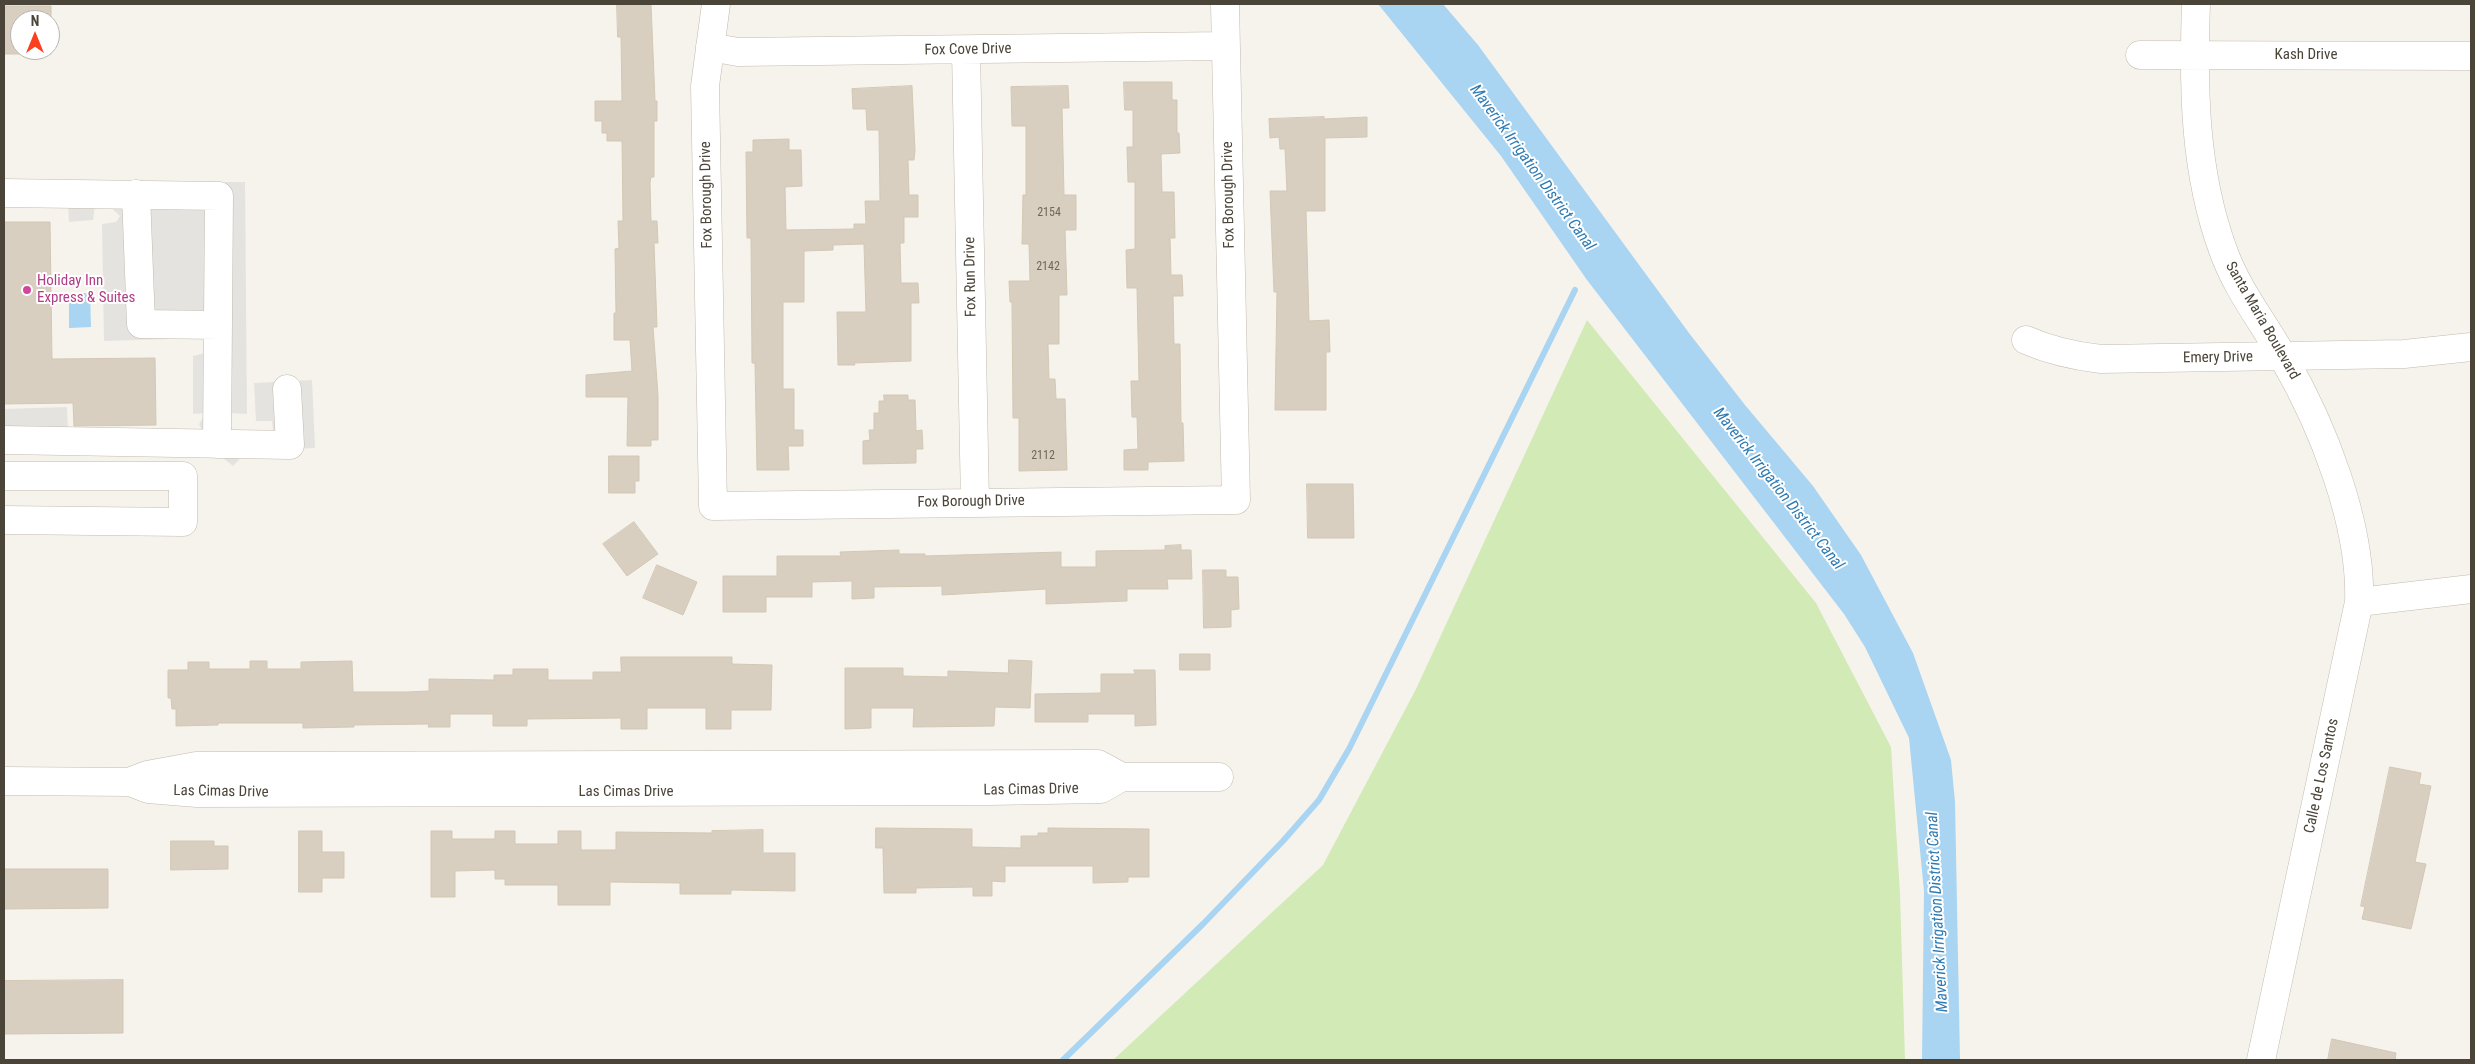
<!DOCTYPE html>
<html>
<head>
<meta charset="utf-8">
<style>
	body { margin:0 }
	#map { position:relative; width:2475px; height:1064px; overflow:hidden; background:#f6f3ec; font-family:"Roboto Condensed",sans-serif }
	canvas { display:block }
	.frame { position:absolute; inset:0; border:5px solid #4b4439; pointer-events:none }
	.north { position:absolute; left:10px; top:10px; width:50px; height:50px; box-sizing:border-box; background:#fff; border:1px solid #b7b4b0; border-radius:50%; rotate:0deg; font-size:14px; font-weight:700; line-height:20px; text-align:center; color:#4b4439 }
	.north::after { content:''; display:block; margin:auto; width:18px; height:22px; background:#fc3f1d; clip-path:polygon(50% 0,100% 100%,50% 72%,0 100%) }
</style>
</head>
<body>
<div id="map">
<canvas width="2475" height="1064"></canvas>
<div class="frame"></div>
<div class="north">N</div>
</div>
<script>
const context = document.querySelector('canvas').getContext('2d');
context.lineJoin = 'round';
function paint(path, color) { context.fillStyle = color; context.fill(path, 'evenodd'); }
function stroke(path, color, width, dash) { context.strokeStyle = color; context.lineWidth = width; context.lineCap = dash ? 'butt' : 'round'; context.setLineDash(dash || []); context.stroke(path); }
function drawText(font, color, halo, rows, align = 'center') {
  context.font = font + ' "Roboto Condensed",sans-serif'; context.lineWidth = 4; context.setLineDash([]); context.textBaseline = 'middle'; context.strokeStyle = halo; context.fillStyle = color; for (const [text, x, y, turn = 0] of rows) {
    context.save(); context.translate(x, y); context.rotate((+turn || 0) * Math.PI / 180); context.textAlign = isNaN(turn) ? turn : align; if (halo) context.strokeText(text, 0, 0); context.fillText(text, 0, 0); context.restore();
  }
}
paint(new Path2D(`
	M1587,320L1816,603L1891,747L1900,894L1905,1060H1113L1323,865L1416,689Z`), '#d2eab5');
paint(new Path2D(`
	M4,182H245L247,414L230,413L218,424L233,431H273L272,421H256L254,383L312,380L315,448L235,452L239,460L233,466L213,450L4,451V409L67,407L68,431L202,430L199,424L206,413L193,414V356L205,353L208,344L203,338L104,341L102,224L116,222L120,216L107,204L95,205L93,220L69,222L68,203Z`), '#e5e3e0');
paint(new Path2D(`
	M1378,4H1443L1478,45L1689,333L1745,405L1813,486L1861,555L1913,653L1951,760L1955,802L1960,1060H1922L1924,891L1909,738L1865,647L1844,614L1587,280L1501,156Z
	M69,293H90L91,327L69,328Z`), '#a9d4f2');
stroke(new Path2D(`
	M1063,1060L1203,924L1283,841L1319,800L1349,749L1575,290`), '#a9d4f2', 6);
const building = new Path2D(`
	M617,4H651L655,101H657V121H654V177H651L650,183L651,221H657L658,243H654L657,327H653L658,395V440H651V446H627L628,397H586V375L632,371L630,340H614V313H616L615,249L619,248L618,221H623L622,141H607V133H602V121H595V101H622L621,37H618Z
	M4,6H51V54H4ZM20,20H50V50H20Z
	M1124,82H1172V100H1177V133H1179L1180,153L1161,154L1162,192H1174L1175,238H1170L1171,275H1182L1183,296H1173L1174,344H1180L1181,423H1183L1184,461L1148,462V470H1124V450L1138,449L1137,417H1132L1131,381H1139L1137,288H1127L1126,250L1135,249V182H1128L1127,147H1133V110H1125Z
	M912,86L915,151L914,160H908L909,195H918V217H904V243H900L901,283H918L919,303H911V361L854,363L855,365H838L837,312H866L864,244L833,245V250L804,251V302H783V389H794V430H803V446H788L789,470H757L755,363H752L751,238H747L746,152H753V140L789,139V150H801L802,186L785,187L786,230L854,229V224H866L865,201H880L879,130H867L866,109H853L852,89Z
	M1068,86L1069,108H1062L1064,195H1076V230H1065L1067,295H1059V344H1048L1049,379H1055L1056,399H1065L1067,470L1019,471V418H1013L1012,302H1010L1009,281H1030L1029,244H1022L1023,195H1026V126H1012L1011,87Z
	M1324,117V119L1367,117V137L1325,138V211H1306L1309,321L1329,320L1330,352H1326V410H1275L1277,292H1274L1270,191H1287L1285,149H1280L1279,137L1270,138L1269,119Z
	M4,222H50L52,359L155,358L156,425L74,426L73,403L4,404Z
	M884,395H908V400H915L916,431L922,430L923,449H916V463L863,464V441L870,440L869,430H874V413H879V401H884Z
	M609,456H639V481H635V493H609Z
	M1307,484H1353L1354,538H1308Z
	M634,522L658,554L627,576L603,544Z
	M1181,545V550H1191L1192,579H1167L1168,589H1127V601L1046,604V589L942,595V586L874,587V598L852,599V581L812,582V597H766V612H723V576H777V556H841L840,552L899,550V554H925V556L1061,552V567H1096V551L1165,550V546Z
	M657,565L697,582L683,615L643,598Z
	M1203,570H1226V577H1238L1239,609L1231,610V627L1204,628Z
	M1180,654H1210V670H1180Z
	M621,657H732V664L772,665L771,710H731V729H706V708H647V729H621V718L527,719V726H493V714H450V727H428L429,724L354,725V727L303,728V723H218V725L176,726V709H172L171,698H168V670H188V662H209V669H250V661H267V669H301V662L352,661L353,692H407L429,691V679L494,680V675H513V669H548V680H593V672H621Z
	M1009,660L1032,661L1030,708L995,707L994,726L913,727L914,708H871V728L845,729V668H903V676L948,677V671L1008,673Z
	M1134,670H1155L1156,725L1135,726V714H1088V722H1035V694L1101,693V674H1135Z
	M2390,767L2421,773L2419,784L2431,786L2415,862L2426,864L2411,929L2362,919L2365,907L2361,906Z
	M876,828L972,829V847L1021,848V836H1038V833H1048V828L1149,829V877H1128V882L1093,883V866H1005V882L992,881V896H973V887L916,888V893H884L883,848H876Z
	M763,830V853H795V891L731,890V894H680V883L610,882V905H558V885H505V879H495V870L455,871V897H431V831H452V839H495V831H515V844H558V831H581V850H616V832L712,833V831Z
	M299,831H322V852H344V878H322V892H299Z
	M171,841H214V846H228V869L171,870Z
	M4,869H108V908L4,909Z
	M123,980V1033L4,1034V981Z
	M2332,1039L2396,1053L2395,1060H2328Z`);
paint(building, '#d8cfc1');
stroke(building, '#d3c7b4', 1);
const minor = new Path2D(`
	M716,4L705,86L713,506L1236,500L1225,4
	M2196,4C2193,87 2194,171 2223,250C2237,290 2264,323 2284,359C2323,426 2362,525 2359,602L2261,1060
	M710,47L738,52L1225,46
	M966,51L975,502
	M2140,55L2471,56
	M4,193L219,196L217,444
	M136,194L141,324L218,325
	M2026,340C2051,351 2074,356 2101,359L2404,354L2471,347
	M4,440L290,445L287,389
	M4,476H183V522L4,520
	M2359,602L2471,589
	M4,781L129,782L147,775L196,766L1098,764L1122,777H1219
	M130,782L148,789L197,793L990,791L1101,789L1122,777`);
stroke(minor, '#c2bbae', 29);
stroke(minor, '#fff', 28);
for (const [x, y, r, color] of [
	[27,290,5,"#d1479c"]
]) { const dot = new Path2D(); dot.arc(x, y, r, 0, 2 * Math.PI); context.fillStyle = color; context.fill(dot); stroke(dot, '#fff', 2); }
drawText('12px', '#6e675b', null, [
	["2154",1049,213],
	["2142",1048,267],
	["2112",1043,456]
]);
drawText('15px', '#4b4439', '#fff', [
	["Fox Cove Drive",968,50,-1],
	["Kash Drive",2306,55],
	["Fox Borough Drive",707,195,-91],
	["Fox Borough Drive",1229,195,-91],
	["Fox Run Drive",971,277,-91],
	["Santa Maria Boulevard",2262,321,60],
	["Emery Drive",2218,358,-1],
	["Fox Borough Drive",971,502,-1],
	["Calle de Los Santos",2322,776,-78],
	["Las Cimas Drive",1031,790,-1],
	["Las Cimas Drive",221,792,1],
	["Las Cimas Drive",626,792]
]);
drawText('15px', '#b23c85', '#fff', [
	["Holiday Inn",37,281],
	["Express & Suites",37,298]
], 'left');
drawText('italic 16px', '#2e7ab2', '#fff', [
	["Maverick Irrigation District Canal",1532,168,54],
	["Maverick Irrigation District Canal",1778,489,52],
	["Maverick Irrigation District Canal",1938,912,-93]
]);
</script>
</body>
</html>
